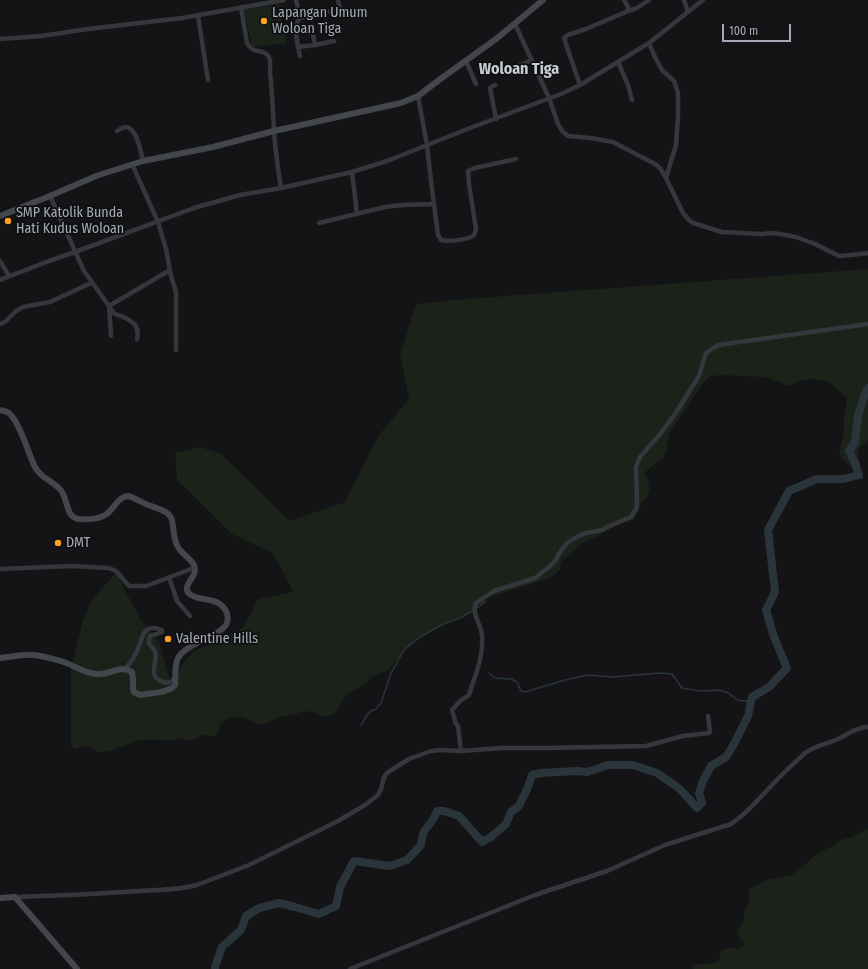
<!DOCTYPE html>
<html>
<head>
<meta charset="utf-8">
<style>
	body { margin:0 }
	#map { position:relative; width:868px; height:969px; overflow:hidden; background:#141416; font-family:"Fira Sans Condensed",sans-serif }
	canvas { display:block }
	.scale { position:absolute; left:722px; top:24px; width:69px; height:18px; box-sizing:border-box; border:2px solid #a5acb8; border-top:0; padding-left:5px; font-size:12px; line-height:14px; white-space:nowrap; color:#a5acb8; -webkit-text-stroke:3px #0f0f11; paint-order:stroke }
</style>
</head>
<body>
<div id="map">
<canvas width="868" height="969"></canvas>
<div class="scale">100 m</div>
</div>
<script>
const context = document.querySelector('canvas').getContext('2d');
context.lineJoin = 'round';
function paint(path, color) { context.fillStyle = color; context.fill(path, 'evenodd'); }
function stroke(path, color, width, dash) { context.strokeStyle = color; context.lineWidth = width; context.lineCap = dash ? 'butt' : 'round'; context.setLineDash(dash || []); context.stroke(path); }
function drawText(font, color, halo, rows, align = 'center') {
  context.font = font + ' "Fira Sans Condensed",sans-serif'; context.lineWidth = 3.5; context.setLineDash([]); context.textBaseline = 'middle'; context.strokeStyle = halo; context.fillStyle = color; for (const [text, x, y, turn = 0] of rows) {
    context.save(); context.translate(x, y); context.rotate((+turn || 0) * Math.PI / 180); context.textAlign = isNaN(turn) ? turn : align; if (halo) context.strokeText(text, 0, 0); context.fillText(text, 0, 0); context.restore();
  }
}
paint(new Path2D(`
	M279,4L286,43L252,47L244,9Z
	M868,269V440L865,442L858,449V459L861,467L860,469L851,468L843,460L839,454L844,430V418L847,398L829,382L810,379L797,382L790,386L765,377L721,375L711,376L703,383L669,433L667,447L664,457L645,472L648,481L650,491L647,498L641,504L634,519L617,525L598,536L587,540L569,554L562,561L560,569L556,574L547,579L490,597L479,607L462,617L441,625L420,637L404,650L398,659L388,671L373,676L364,685L352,691L345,696L338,710L333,715L322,717L315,713L306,711L299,713L277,718L264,724H256L250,720L242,717H233L226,719L221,723L216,736L203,735L195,740H188L183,739H177L167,741L152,739L137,741L110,751L99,752L92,749L89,746H84L76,749L71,746V669L83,620L92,600L116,572L124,589L141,620L159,642L173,691L177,671L194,651L243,628L258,599L293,592L273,553L232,534L177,480L175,453L200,447L221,454L290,521L345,502L379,435L409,399L400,355L416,304L465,299Z
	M868,828V969H693L694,966C702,963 708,964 716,963L719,959L722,950L729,948L739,949L745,945L744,942L737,934L738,929L743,923L745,909C751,904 748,899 749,891L751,888L766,880L790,876L799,870L813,857L822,851L835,845L840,840L852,837Z`), '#1a221a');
stroke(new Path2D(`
	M477,608L486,601
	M489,673L495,678L511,679L517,682L521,691L525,692L565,680L588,675L613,677L659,673L672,674L682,688C689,689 697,691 704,691C710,691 717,689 723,691C737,695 732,704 752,700
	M361,725L368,714L371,711L376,709L381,703L391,673L404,650L420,637L441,625L462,617L474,610`), '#29353b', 1.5);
stroke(new Path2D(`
	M215,969V967L222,947L241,930L246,916L259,908L279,903L295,907L319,914L336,906L340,887L354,861L390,866L407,860L421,845L423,833L434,818L437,811H444L459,816L482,842L491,837L506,824L511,812L519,806L528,787L532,775L541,773L577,771L587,772L608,765H633L657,773L680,789L697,808L702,803L699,793L703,781L711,766L726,757L734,744L748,716L752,697L769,687L787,668L774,637L766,610L775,592L768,530L789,491L817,479H844L859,475L855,463L849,451L855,442L858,416L866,391L868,388`), '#29353b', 8);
stroke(new Path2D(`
	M296,0L300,18
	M684,0L688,12
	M241,7L247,43C253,55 264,48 269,57C271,61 270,68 270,72C272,91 273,111 274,130C275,149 278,169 281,188
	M628,11L637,8L649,0
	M198,16L208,80
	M515,24L549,98L558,124L562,131L568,136L591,138L613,142L655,164L660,168L666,178L683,213L688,219L693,223L722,232L762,234L771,233L780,234L796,237L815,244L839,256L851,255L868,253
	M313,34L315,45L298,47C297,39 293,25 300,18L340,9L338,0
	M0,39L41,36L88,29L182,18L284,0
	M649,43L655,57L662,70L674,81L678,93V116L676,145L666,178
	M315,45L334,41
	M298,47L300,56
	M466,61L476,84
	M618,62L628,85L632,100
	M502,73L532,60
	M495,85L490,88L496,119
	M580,85L568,50L564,38L568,35L586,29L628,11V7L624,0
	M418,96L427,145L431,181L438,235L441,240C447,242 469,240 474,235C475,233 476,231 476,229L469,184L468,171L475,168L516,159
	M117,131C120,129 123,127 126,127C137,128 141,152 143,161
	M132,164L158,222L166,249L171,276L176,292V350
	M352,172L357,214
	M50,196L84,271L109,306L111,336
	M319,223L385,207L403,205L434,204
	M0,261L9,276
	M0,280L49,261L75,252L194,208L240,195L281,188L352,172L387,161L470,128L561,94L580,85L649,43L703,0
	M0,324L5,322L16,311L23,307L50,302L91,283
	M137,339C140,326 133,321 121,316C119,315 117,315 115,314C112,312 111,308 109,306L170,270
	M0,569L71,566L109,568L116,571L129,586H146L194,568
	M169,577L177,601L190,616
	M125,669C129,664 134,659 136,653C143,640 141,622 162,630V632L157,634L150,636L149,640V644C151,646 154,648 155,651C159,663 144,678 167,683L172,681L175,677
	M461,751L458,726L456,724L452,710L460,701L469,695C475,676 484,656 482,635C481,624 471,614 476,603L494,591L535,578L549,567L555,561L562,549L567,543L573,539L585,533L602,530L607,527L631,517L636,509L637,504L636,467L640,457L661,433L675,414L699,376L706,353L718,345L868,324
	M15,897C56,896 98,894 140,891C159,890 179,890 197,885L249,865L338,821L365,805L378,795L381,789L384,777L388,772L409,759L431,751L440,750L461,751L502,748H544L646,746L683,736L709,733L710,731L708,716
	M350,969L535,895L607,871L665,845L731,824C748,813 760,797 774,783C784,772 794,763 805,753C815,746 827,744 838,739C848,734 857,727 868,727`), '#35373c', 4.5);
stroke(new Path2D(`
	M0,216L50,196L96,176L143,161L213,147L274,131L401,103L418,96L439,80L496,39L543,0
	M0,410C3,411 6,411 9,413C19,421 28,452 34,465C40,479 55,481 62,492C68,501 66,518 79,519C88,520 101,519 108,513C115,507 118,497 128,496C135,498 141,502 148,505C154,507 162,509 167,513C170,515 171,517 172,520C174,529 173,539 178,547C182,554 190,558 194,565C195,568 195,572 194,574C192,580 181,589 191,595C203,602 217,596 226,611C228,615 228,619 227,623C222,636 186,643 178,658C174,666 176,676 175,685C170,693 150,693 140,695L134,692L133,690V679L132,672C120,664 109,676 96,674C84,673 73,665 61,661C53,659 43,656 34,655C26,654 9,657 0,658
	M0,898L15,897L77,969`), '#43464c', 6);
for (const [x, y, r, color] of [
	[264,21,4,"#ffa324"],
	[8,221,4,"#ffa324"],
	[58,543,4,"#ffa324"],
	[168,639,4,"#ffa324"]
]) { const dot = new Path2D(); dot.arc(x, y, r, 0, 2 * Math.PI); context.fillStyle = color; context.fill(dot); stroke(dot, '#0f0f11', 1.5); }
drawText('14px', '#a5acb8', '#0f0f11', [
	["Lapangan Umum",272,13],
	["Woloan Tiga",272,29],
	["SMP Katolik Bunda",16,213],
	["Hati Kudus Woloan",16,229],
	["DMT",66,543],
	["Valentine Hills",176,639]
], 'left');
drawText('bold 16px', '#c6cbd4', '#0f0f11', [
	["Woloan Tiga",519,70]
]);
</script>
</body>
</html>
